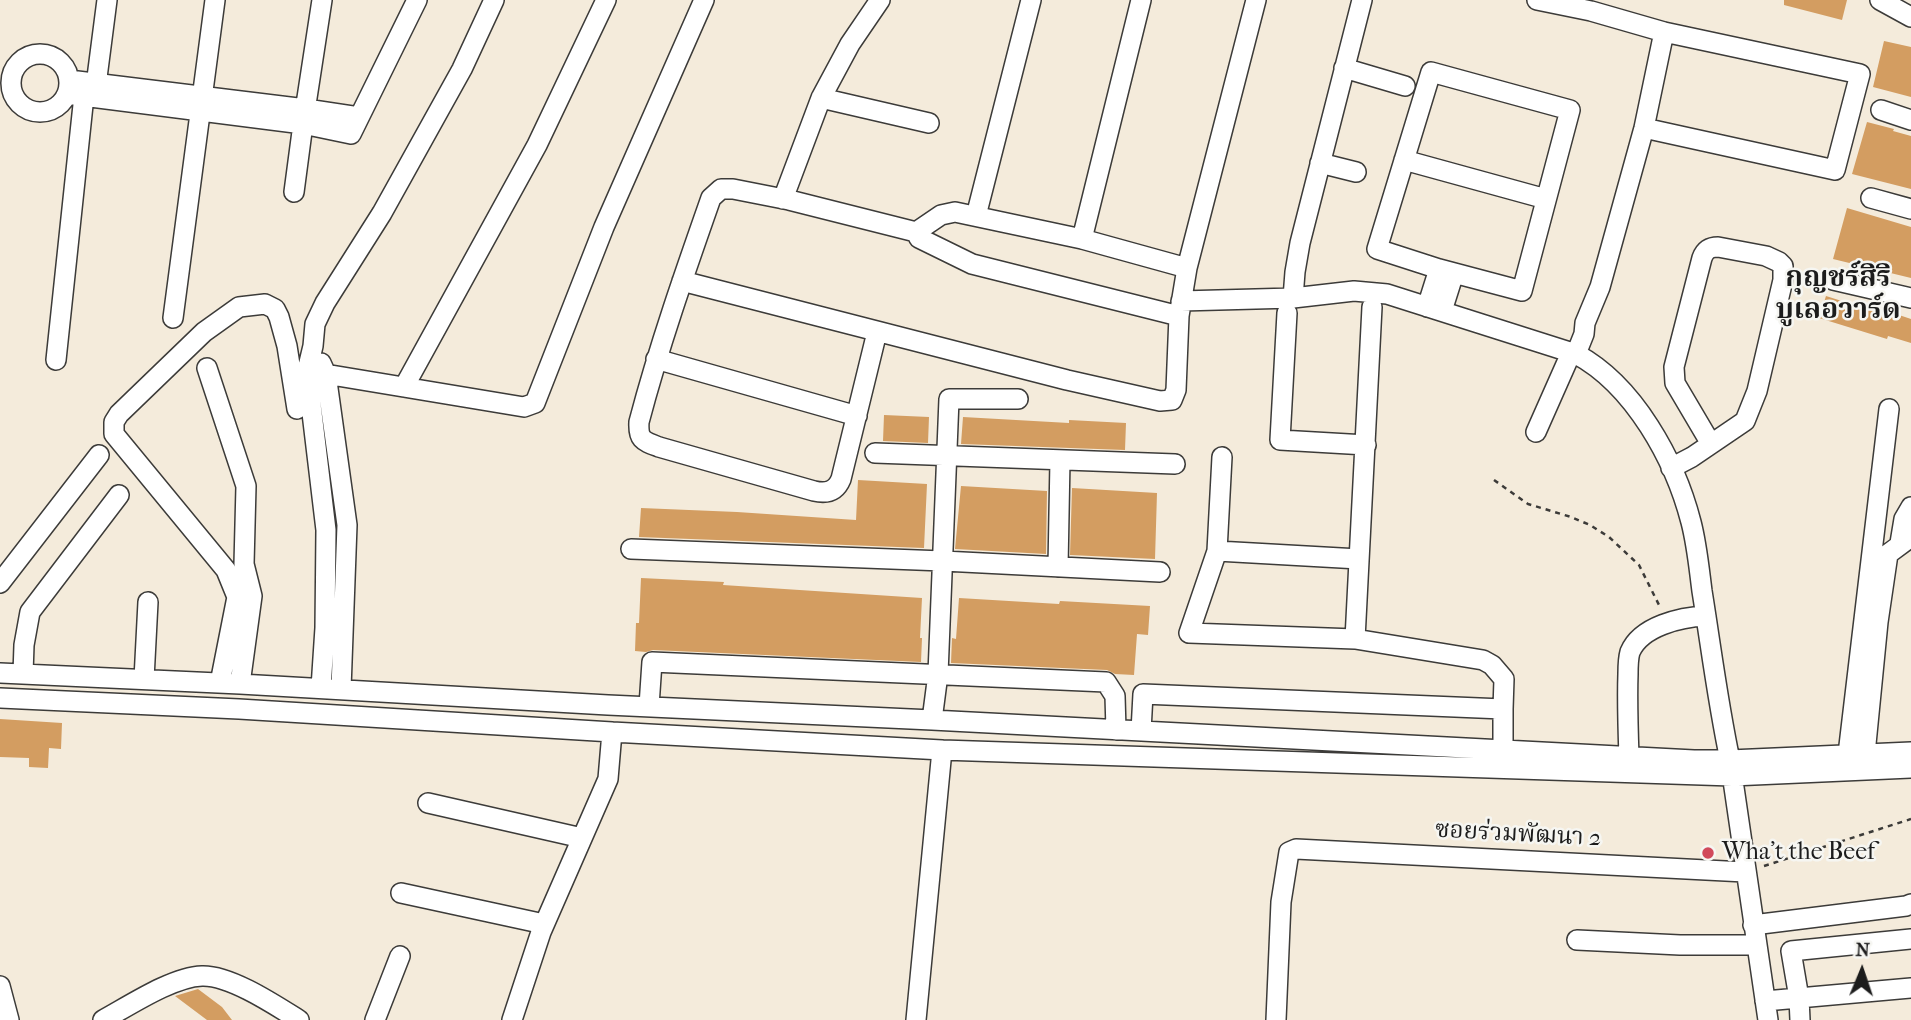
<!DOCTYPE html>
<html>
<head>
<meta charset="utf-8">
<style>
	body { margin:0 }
	#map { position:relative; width:1911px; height:1020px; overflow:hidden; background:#f4ebdb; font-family:"IM FELL French Canon",serif }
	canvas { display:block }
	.north { position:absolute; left:1827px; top:936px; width:70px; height:70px; -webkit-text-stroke:5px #f6f6f2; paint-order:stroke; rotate:2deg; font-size:19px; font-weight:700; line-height:28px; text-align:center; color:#1c1c1c }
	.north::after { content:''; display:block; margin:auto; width:24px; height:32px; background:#1c1c1c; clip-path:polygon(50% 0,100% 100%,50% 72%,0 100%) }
</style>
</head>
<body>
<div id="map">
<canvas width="1911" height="1020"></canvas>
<div class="north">N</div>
</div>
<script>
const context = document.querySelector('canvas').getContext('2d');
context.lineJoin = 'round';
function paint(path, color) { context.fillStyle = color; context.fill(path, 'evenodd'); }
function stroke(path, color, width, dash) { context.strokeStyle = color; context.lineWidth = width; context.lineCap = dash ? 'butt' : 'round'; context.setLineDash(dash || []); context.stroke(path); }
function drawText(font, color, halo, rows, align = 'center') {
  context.font = font + ' "IM FELL French Canon","Noto Serif Thai",serif'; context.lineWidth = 5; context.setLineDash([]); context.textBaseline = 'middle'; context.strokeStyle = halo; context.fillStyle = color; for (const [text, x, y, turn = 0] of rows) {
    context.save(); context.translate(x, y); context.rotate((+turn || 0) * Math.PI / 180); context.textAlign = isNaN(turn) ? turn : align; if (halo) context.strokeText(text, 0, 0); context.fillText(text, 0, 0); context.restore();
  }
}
paint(new Path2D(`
	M1784,0H1847L1842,20L1784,5Z
	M1884,41L1911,47V97L1873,87Z
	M1867,122L1894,129L1893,131L1911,136V189L1852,174Z
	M1847,208L1911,227V278L1833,259Z
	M1826,296L1898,319L1899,315L1911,319V343L1888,336L1887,339L1819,318Z
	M884,415L929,417L928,443L883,441Z
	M963,417L1069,423V420L1126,423L1125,450L961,444Z
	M858,480L927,484L924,548L639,537L641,508L737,512L856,520Z
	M961,486L1047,491L1046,554L955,549Z
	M1072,488L1157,493L1155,559L1070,555Z
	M641,578L724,582L723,585L922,598L920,638H922L921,662L653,650L646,652L635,651L636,623H639Z
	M959,598L1059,604L1060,601L1150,606L1148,635L1137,634L1134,675L1115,674L1107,670L951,663L952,638L956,639Z
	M0,719L62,723L61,749L49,748L48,768L29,767V758L0,757Z
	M198,989L222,1007L232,1020H207L175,996Z`), '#d39d61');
const minor = new Path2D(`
	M1537,0L1591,11L1664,32L1860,74L1835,170L1644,128
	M1880,0L1911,17
	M11 83a29 29 0 1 1 58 0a29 29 0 1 1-58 0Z
	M1344,68L1405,86
	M1431,72L1570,110L1522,291L1439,269L1377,249Z
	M69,80L306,109L359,117
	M95,93L107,0
	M67,94L303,124L351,134L417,0
	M821,98L929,123
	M1881,110L1911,120
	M1404,160L1546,199
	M1320,163L1356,172
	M294,192L303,124L322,0
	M1871,198L1911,209
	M783,199L821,98L850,44L880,0
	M976,216L1031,0
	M916,232L941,215L955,212L1082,239L1187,268
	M1082,239L1141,0
	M1833,280L1911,298
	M682,281L1067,380L1160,401L1172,400L1176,390L1179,316L1187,268L1256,0
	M1293,298L1295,272L1300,243L1362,0
	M1181,301L1293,298L1354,291L1387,294L1576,354C1634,385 1675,460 1691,522C1697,545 1699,568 1702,591C1711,647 1718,704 1730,760L1768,1020
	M1427,307L1439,269
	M1442,311L1454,273
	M1287,313L1280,440L1366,445
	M173,318L215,0
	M877,332L841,479C836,491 827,494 814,491L659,447C643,441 638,440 639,422C659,346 685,272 711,198L721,189H733L789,200L916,232L919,238L972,264L1179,316
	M1576,354L1584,334L1585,323L1600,287L1644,128L1664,32
	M656,359L857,416
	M56,360L85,86
	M321,363L326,374L347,525L341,689
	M207,368L246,486L244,564L252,596L240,684
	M307,371L524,407L535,403L604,227L704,0
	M404,387L537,145L606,0
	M1536,432L1571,353
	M875,453L1175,464
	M1222,457L1217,551L1359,559
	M1671,468L1692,457L1745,421L1757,391L1783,280V266L1779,262L1766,256L1718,247C1709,247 1705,250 1702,258L1674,367L1675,383L1711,444
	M1900,543L1904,519L1911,507
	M631,549L943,561L1160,572
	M1217,551L1189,633L1355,639L1483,660L1492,665L1504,679L1503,709
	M1058,567L1060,460
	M0,583L99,455
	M1355,639L1372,307
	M0,673L240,684L608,705L932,720L1694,760H1730L1911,752
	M23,674L24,645L30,612L119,495
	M144,679L148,602
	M220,683L237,597L226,570L114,434V422L119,414L204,332L239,307L265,304L275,309L279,317L287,346L297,409
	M321,688L325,628L326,530L307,371L313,346L315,324L325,303L382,213L462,69L494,0
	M0,698L239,709L612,732L942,750L1732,776L1911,768
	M649,706L652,662L1106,682L1115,696L1116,730
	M932,720L938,674L949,399H1018
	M1141,731L1143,694L1503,709V751
	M1848,754L1889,409
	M1865,754L1878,622L1888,554L1911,537
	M1629,757C1628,729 1627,701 1628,674C1628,667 1628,659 1630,652C1641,626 1681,617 1706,616
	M428,803L582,838
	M401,893L544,924
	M1753,925L1906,906L1911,904
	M1577,940L1680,945H1756
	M0,986L9,1020
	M1765,1001L1911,988
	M103,1020C129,1006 172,977 202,976C230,975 275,1005 299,1020
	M375,1020L400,956
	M512,1020L541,932L608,779L612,732
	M916,1020L942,750
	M1276,1020L1281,902L1289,852L1296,849L1745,872
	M1800,1020L1799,998L1791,951L1911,939`);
stroke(minor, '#3c3b39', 22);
stroke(new Path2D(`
	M1494,480L1528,504L1571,517L1590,525L1609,537L1639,565L1660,607
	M1764,866L1911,819`), '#3c3b39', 2.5, [5, 5]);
stroke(minor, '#fff', 19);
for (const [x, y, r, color] of [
	[1708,853,7,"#d1495b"]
]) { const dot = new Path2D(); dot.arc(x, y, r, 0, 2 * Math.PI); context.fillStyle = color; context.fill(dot); stroke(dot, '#f6f6f2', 2.5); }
drawText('24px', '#1c1c1c', '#f6f6f2', [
	["ซอยร่วมพัฒนา 2",1518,835,3]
]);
drawText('24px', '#1c1c1c', '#f6f6f2', [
	["Wha't the Beef",1722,853]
], 'left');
drawText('bold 28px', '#1c1c1c', '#f6f6f2', [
	["กุญชร์สิริ",1838,279],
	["บูเลอวาร์ด",1838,311]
]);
</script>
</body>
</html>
